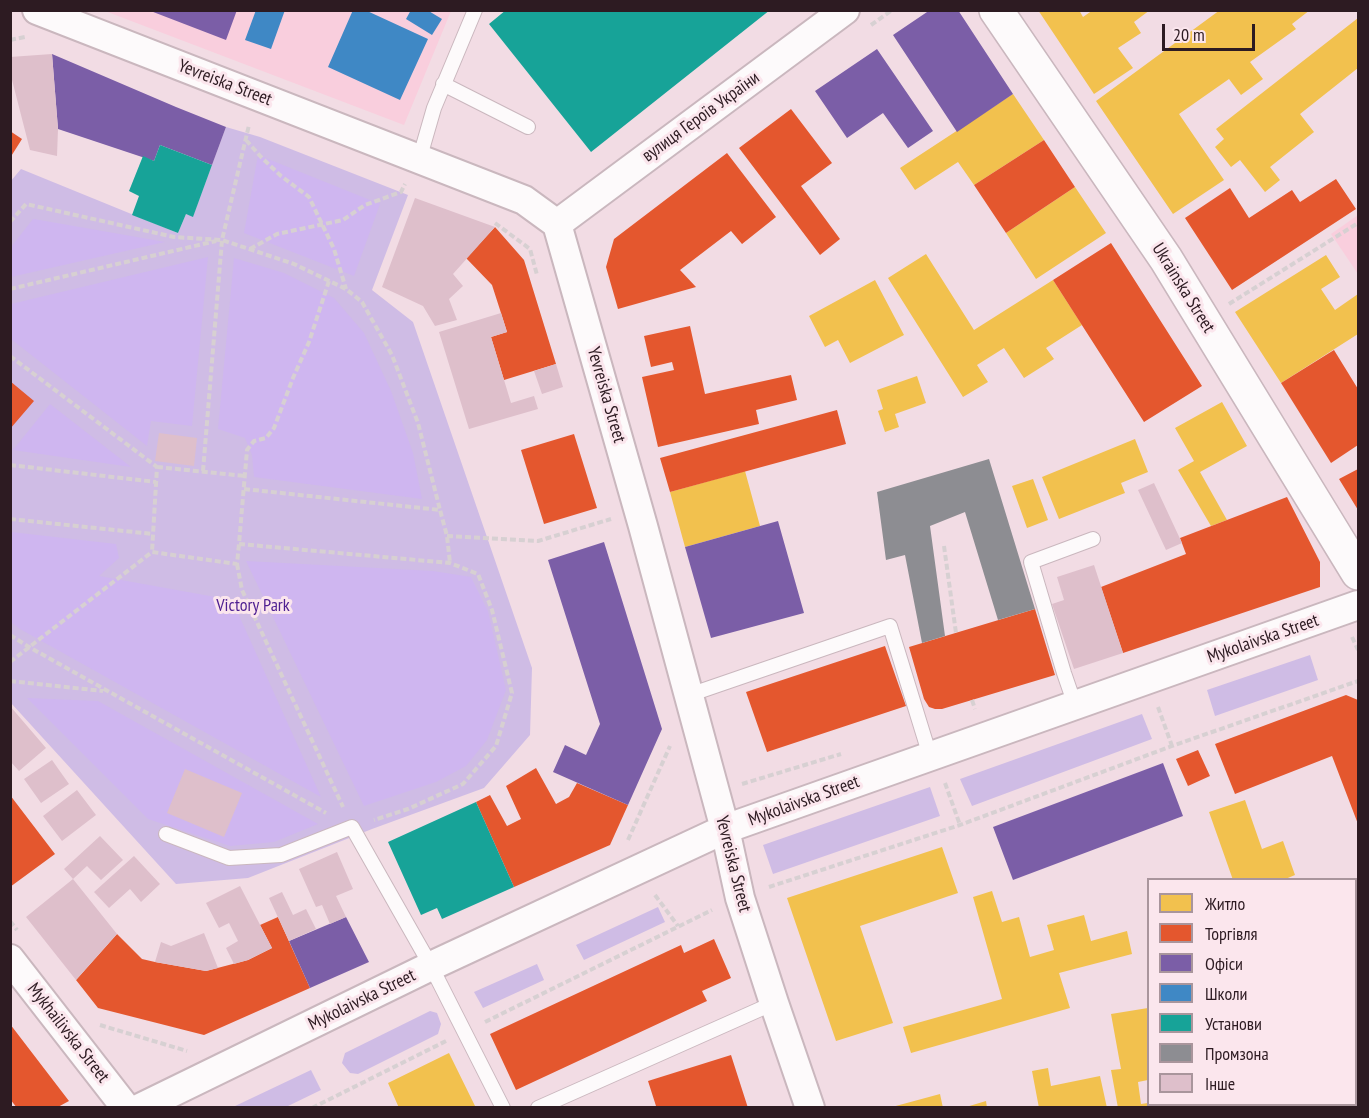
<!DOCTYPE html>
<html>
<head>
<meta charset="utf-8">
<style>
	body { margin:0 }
	#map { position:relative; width:1369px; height:1118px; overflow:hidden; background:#f2dce4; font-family:"PT Sans Narrow",sans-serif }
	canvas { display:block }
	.frame { position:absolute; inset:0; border:12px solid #2d1b22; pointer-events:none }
	.legend { position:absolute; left:1147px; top:878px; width:210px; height:228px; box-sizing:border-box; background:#fbe6ed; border:2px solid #a9959c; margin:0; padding:8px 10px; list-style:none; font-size:18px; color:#2d1b22 }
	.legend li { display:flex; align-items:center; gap:12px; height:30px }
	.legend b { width:30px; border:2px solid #a9959c }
	.scale { position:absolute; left:1162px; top:24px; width:93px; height:27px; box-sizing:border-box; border:3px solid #2d1b22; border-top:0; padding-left:8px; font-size:18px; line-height:21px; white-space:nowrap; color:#2d1b22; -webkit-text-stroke:4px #fbe6ed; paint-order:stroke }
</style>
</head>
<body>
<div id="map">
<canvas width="1369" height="1118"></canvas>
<div class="frame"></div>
<ul class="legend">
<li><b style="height:16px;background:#f2c14e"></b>Житло</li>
<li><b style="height:16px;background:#e4572e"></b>Торгівля</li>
<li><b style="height:16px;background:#7b5ea7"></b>Офіси</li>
<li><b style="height:16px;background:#3f88c5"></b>Школи</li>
<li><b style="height:16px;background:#17a398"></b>Установи</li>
<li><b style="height:16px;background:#8d8d92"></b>Промзона</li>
<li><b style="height:16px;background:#debfcb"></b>Інше</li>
</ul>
<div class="scale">20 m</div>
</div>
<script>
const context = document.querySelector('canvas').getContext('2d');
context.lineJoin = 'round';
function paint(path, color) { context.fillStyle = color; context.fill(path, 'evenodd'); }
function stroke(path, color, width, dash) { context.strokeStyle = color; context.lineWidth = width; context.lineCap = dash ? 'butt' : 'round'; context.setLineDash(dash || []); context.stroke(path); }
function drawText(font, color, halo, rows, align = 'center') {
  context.font = font + ' "PT Sans Narrow",sans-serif'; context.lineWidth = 6; context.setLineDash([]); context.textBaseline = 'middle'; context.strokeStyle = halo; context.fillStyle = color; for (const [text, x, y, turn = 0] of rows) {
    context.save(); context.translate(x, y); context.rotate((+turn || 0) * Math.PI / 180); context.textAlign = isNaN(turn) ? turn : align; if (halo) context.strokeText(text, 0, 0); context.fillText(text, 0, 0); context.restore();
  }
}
paint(new Path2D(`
	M105,11H451L404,125Z
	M1358,215V274L1331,234Z`), '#f9cedd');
paint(new Path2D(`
	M226,127L260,137L408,195L372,290L413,322L532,668L530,735L484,788L372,829L248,878L176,884L11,703L10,182L21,169L178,233L186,214L193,216Z
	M1310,655L1318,680L1215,716L1207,690Z
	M1142,714L1152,739L972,806L960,779Z
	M930,787L940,816L773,874L763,845Z
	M658,907L665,922L584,960L576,945Z
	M537,964L544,980L483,1008L474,992Z
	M430,1011L437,1013L441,1024L438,1034L358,1074L350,1073L342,1063L345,1053Z
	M311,1070L321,1090L286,1107H233Z`), '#cfbce5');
paint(new Path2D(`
	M258,155L380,204L354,276L244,233Z
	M33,219H34L165,242L11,277V247Z
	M208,257L192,426L151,421L147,446L11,339V304Z
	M234,258L284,273L334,298L364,333L391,391L413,453L422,499L254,477L252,455L245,438L218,429Z
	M50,404L131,467L13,450Z
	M11,532L116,544L119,558L99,576L232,600L321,797L20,629L11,622Z
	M246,561L433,571L471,577L488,611L506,690L487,740L466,766L436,782L364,806Z
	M27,698L98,701L318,824L274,842L230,846L148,819Z`), '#cfb6f0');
paint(new Path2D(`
	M1038,10H1079L1083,17L1093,10H1150L1134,22L1141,33L1118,48L1133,68L1094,94Z
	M1220,10H1310L1292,24L1296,29L1250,62L1263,79L1241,95L1229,79L1179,114L1224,180L1173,214L1096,101Z
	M1358,18V68L1300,114L1314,132L1270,167L1280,180L1265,192L1240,160L1231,167L1215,147L1224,139L1216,129Z
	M1013,94L1044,140L974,185L958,162L915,190L900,168Z
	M1075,187L1106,233L1036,279L1006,233Z
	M926,254L974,330L1053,280L1082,325L1046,348L1054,359L1024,378L1004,348L977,365L988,382L963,397L888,278Z
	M1326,255L1340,277L1321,289L1335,310L1358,294V334L1281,383L1235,312Z
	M875,280L904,335L850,363L838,340L825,347L809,316Z
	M917,376L926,403L895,414L899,427L885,432L878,411L883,409L877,390Z
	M1222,402L1247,446L1200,472L1227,520L1211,526L1178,470L1194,461L1175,428Z
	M1135,439L1148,472L1121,483L1125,493L1059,519L1042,477Z
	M745,471L760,526L685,547L670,492Z
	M1033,479L1048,520L1027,528L1012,486Z
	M1245,800L1262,849L1283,841L1295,875L1283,880H1233L1209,812Z
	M942,847L958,893L860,926L893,1023L836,1041L787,898Z
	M992,891L1002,922L1019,917L1030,957L1054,950L1047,925L1084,915L1091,941L1127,931L1132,954L1059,973L1070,1008L911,1053L903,1027L1002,999L973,897Z
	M1148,1008V1080L1138,1082L1141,1104L1148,1103V1104H1161V1108H1118L1111,1070L1121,1069L1111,1014Z
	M449,1053L476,1108H399L388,1083Z
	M1048,1068L1051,1086L1100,1076L1107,1108H1039L1032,1071Z
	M1358,1083V1108H1295L1302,1104H1356V1084Z
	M940,1094L943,1108H892V1107Z
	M986,1101L987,1108H966V1107Z`), '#f2c14e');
paint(new Path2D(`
	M791,109L832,163L801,186L840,239L820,255L739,148Z
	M10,131L22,139L10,158Z
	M1044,140L1075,187L1006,233L974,185Z
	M727,153L776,217L742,244L731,231L680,270L696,287L618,309L606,267L614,239Z
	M1336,179L1356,209L1232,290L1185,218L1230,188L1249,218L1292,190L1300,202Z
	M495,227L524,260L556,364L504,380L491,337L507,332L501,313L492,285L466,258Z
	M1111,243L1202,386L1144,422L1053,280Z
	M690,326L705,394L791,375L797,400L756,410L759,424L658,447L642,377L674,370L672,362L651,367L644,336Z
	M1334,350L1358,389V445L1331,463L1281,383Z
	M10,381L34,401L10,429Z
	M837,410L846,444L670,492L660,458Z
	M574,434L597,508L544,524L521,450Z
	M1358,469V510L1339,479Z
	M1287,497L1320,562V587L1123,653L1101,587L1186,554L1180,538Z
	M1035,609L1055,675L942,709H935L929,707L924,699L909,647Z
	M885,646L906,706L767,752L746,692Z
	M1346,695L1358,700V824L1332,756L1235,794L1215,744Z
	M1198,750L1210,776L1188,786L1176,759Z
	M536,768L556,804L569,797L577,783L628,805L610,845L514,887L476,802L490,795L507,826L521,819L506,786Z
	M10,795L55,854L10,887Z
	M278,917L310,988L204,1035L98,1008L76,980L117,934L142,959L155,962L206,971L248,960L272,948L260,925Z
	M714,939L731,978L702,991L707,1001L516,1090L490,1034L681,945L684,953Z
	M1358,951V995L1356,996V952Z
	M10,1024L69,1101L56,1108H17L10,1099Z
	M731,1055L748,1108H652L656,1106L648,1081Z`), '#e4572e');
paint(new Path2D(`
	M148,10H237L226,40Z
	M930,10H958L1013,94L957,132L893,35Z
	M877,49L933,131L908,148L883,113L847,138L815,91Z
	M52,54L176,107L226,127L212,165L160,145L154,161L58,129Z
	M778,521L804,613L711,638L685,547Z
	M604,542L662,729L628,805L553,772L565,745L586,755L600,724L548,560Z
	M1163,763L1183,816L1013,880L993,827Z
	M346,917L369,962L310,988L289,941Z`), '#7b5ea7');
paint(new Path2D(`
	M256,10H285L271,49L245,40Z
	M353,10H365L428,39L400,100L328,67Z
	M411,10H427L442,19L432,35L406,19Z`), '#3f88c5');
paint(new Path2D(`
	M506,10H770L591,152L489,24Z
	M160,145L212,165L193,217L186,214L178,233L132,215L139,196L129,191L143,156L154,161Z
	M476,802L514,887L442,919L437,908L421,915L388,842Z`), '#17a398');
paint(new Path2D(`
	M989,459L1035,609L998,620L965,512L930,526L945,636L922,643L905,555L886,560L877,492Z`), '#8d8d92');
paint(new Path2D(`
	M52,54L58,129L57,156L30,150L10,72V57Z
	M415,198L495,227L453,274L463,286L449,299L457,320L435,326L423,306L382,287Z
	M501,313L507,332L491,337L511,403L534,396L538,409L469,429L439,332Z
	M556,364L563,387L542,394L534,371Z
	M159,433L197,438L194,466L155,461Z
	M1154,483L1182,543L1166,550L1138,490Z
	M1094,565L1123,653L1074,669L1052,604L1064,600L1057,577Z
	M10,706L46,748L19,771L10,761Z
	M52,760L69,784L41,803L24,779Z
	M185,769L242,793L224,837L167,813Z
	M77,790L96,815L62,841L43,816Z
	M100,836L123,860L101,880L87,866L73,879L64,869Z
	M337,852L353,889L336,896L346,917L330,924L322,905L316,907L299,869Z
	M134,856L160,884L141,902L130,889L109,908L94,892Z
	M73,879L117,934L76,980L26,917Z
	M240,886L272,948L248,960L234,964L226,948L238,941L229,923L219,928L206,903Z
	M282,892L293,915L306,909L316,929L289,941L269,898Z
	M204,933L218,968L206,971L155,962L161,942L171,946Z`), '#debfcb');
const lane = new Path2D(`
	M443,84L528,127
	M419,160L434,108L475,10
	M689,695L890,626L930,756
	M1075,705L1064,673L1031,562L1093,539
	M166,834L229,858L281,855L352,827L431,966L503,1108
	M538,1108L774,1003`);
const street = new Path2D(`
	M37,10L524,200L557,224L643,526L725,829L740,898L774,1003L810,1108
	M557,224L845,10
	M10,959L126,1108
	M140,1108L431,966L725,829L1358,605`);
const secondary = new Path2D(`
	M996,10L1166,259L1358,573`);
stroke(lane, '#cab7be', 16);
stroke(street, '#cab7be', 32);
stroke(secondary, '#cab7be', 36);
stroke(new Path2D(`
	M871,25L892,10
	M10,40L25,37
	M246,140L261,157L281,176L309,197L334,249L346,289
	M10,222L26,204L174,237L222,240L294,264L346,289L362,302L392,355L418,423L440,510
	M495,223L530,249L537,275
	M250,249L277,234L343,220L365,205L401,192L405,184
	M329,281L309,342L293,378L274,428L266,438L254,441L247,450L239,544L450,563L478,574L492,610L512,693L496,746L463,784L408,809L374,820
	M10,289L216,241
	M1229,304L1358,223
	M10,356L157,467L152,552
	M10,465L156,482
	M157,467L245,476
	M203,471L222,240L249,125
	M244,489L440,510L447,536L450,563
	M10,519L153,534
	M447,536L538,541L611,519
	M944,546L956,633
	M237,564L242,590L343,807
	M10,635L29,647L326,813
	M1352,637L1358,650
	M10,662L152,552L237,564L239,544
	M10,681L103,691
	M972,700L975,709
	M1158,707L1172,746
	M945,783L960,825
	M742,784L841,754
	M628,840L670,746
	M769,887L960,825L1172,746L1358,681
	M655,895L678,926
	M10,921L17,930
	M1356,943L1358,942
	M485,1022L712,910
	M100,1025L187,1051
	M312,1108L446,1041`), '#d7d0d2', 4, [6, 3]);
stroke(lane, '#fdfafb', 14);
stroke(street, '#fdfafb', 28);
stroke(secondary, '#fdfafb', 33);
drawText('18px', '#2d1b22', '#fbe6ed', [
	["Yevreiska Street",225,83,21],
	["вулиця Героїв України",701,117,-36],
	["Ukrainska Street",1183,288,58],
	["Yevreiska Street",606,395,74],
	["Mykolaivska Street",1263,639,-19],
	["Mykolaivska Street",804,801,-20],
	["Yevreiska Street",733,864,76],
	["Mykolaivska Street",362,1000,-26],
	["Mykhailivska Street",68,1033,52]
]);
drawText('18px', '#4e1f91', '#fbe6ed', [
	["Victory Park",253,606]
]);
</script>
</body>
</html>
